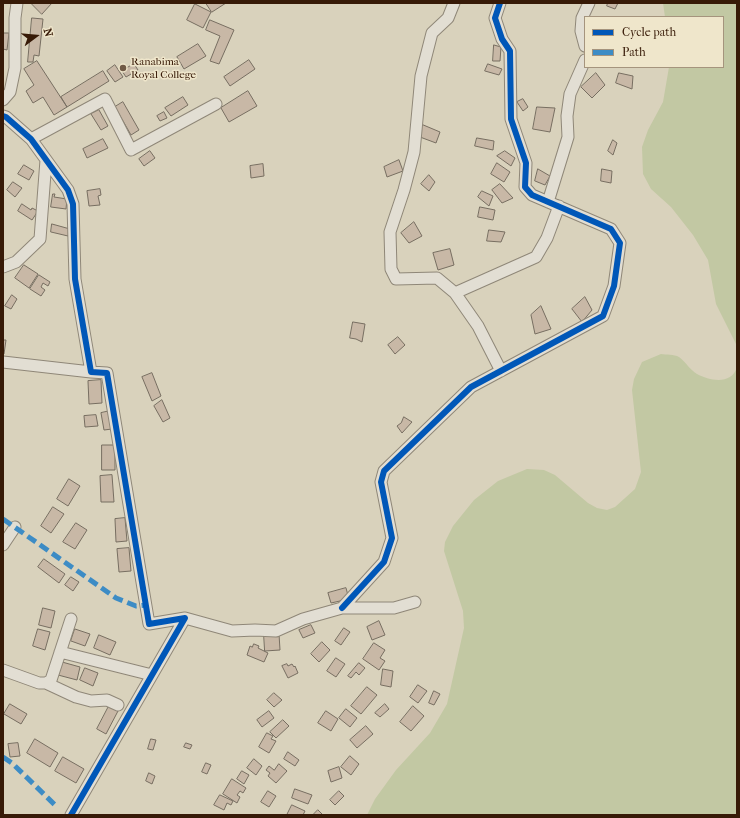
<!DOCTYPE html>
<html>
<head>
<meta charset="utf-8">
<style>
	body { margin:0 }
	#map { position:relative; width:740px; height:818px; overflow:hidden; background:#d9d2bc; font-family:"IM FELL French Canon",serif }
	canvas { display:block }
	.frame { position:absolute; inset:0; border:4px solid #371a07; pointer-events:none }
	.legend { position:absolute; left:584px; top:16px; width:140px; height:52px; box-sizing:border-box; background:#efe6cb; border:1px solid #a5947d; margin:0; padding:5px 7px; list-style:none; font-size:12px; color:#371a07 }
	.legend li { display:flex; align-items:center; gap:8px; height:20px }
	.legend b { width:20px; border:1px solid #a5947d }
	.north { position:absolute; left:16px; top:16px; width:40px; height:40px; -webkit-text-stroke:3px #efe6cb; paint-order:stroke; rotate:74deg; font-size:11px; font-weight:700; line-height:16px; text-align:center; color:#371a07 }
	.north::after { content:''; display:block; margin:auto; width:14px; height:18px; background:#371a07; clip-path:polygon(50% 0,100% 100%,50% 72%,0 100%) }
</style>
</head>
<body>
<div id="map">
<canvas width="740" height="818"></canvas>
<div class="frame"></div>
<ul class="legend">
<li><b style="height:5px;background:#0057b8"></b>Cycle path</li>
<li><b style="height:5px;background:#3d8cc5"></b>Path</li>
</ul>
<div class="north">N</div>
</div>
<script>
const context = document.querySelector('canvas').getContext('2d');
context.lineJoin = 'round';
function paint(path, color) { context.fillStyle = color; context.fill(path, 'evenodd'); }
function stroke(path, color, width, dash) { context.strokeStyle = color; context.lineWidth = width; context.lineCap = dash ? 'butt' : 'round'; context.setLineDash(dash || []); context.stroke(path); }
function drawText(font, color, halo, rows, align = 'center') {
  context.font = font + ' "IM FELL French Canon",serif'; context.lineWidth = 3; context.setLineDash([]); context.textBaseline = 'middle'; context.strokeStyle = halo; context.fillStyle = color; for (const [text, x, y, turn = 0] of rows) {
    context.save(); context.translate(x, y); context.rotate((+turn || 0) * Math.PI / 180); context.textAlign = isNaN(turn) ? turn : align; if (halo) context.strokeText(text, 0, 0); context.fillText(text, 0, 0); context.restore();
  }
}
paint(new Path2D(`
	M663,3H737V349L736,344L716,304L708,260L693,235L671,207L651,189L643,174L642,147L648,130L663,102L669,67H723V17H665Z
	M661,354C666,355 674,354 679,357C686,362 690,370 697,374C710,381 732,385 737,367V815H367L375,799L396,770L430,733L447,704L464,628L463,611L444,551L445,542L453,526L474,500L498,481L527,469L544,470L555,475L588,503L597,508L607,510L615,507L635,489L641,472L632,390L634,379L642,362Z`), '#c2c8a3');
const building = new Path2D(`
	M31,3H52L42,14Z
	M206,3H226L212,12Z
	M608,3H618L615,9L607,6Z
	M195,4L211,12L203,28L187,20Z
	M32,18L43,19L39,56L34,55L33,62H28Z
	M210,20L234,30L219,64L210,61L220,36L206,30Z
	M3,33H9L7,50L3,49Z
	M198,44L206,56L184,69L177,57Z
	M494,45L501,47L500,61H493Z
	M249,60L255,69L230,86L224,77Z
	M37,61L67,107L54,115L43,97L33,103L26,91L34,85L24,69Z
	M134,64L138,70L126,77L122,71Z
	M488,64L502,69L499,75L485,71Z
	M115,65L123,77L115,82L107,71Z
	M103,71L109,81L67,107L61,97Z
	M596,73L605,85L592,98L581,87Z
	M619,73L633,76L632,89L616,83Z
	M248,91L257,106L229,122L221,108Z
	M183,97L188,105L171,116L165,108Z
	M523,99L528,107L523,111L517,102Z
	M123,102L139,130L131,135L115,107Z
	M537,107L555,108L550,132L533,129Z
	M99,110L108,126L101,130L91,114Z
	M164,112L167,118L160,121L157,116Z
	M421,124L440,132L436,143L420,137Z
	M477,138L494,141L493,150L475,146Z
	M103,139L108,148L87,158L83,149Z
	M613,140L617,143L613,155L608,151Z
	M150,151L155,158L144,166L139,159Z
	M505,151L515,158L511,166L497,156Z
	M399,160L403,171L387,177L384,167Z
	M497,163L510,172L504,182L491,174Z
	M263,164L264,176L251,178L250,166Z
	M24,165L34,171L29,180L18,174Z
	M538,169L550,176L545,185L535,181Z
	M602,169L612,171L611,183L601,181Z
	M429,175L435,182L429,191L421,184Z
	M13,182L22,188L15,197L7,190Z
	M500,184L513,198L502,203L492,190Z
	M100,189L101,195L98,196L100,205L89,206L87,191Z
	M482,191L493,196L489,206L478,197Z
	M53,194H55L54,197L67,199L66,209L51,207Z
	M22,204L31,210L32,208L38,211L32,220L18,211Z
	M480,207L495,210L493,220L478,217Z
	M414,222L422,236L409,243L401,233Z
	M52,224L70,229L68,236L51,232Z
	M489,230L505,232L501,242L487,241Z
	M450,249L454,265L438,270L433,253Z
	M24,265L38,274L29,288L15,278Z
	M39,275L50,282L48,286L43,283L41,287L45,290L41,296L30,289Z
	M12,295L17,299L11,309L5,306Z
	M585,297L592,310L582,322L572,309Z
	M541,306L551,329L535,334L531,315Z
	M353,322L365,324L362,342L356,339L350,338Z
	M398,337L405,345L395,354L388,345Z
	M3,340H6L4,354H3Z
	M152,373L161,396L152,401L142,377Z
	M101,380L102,403L89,404L88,381Z
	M162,400L170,418L163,422L154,406Z
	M110,411L112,429L104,430L101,413Z
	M96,415L98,426L85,427L84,416Z
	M404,417L412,422L402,433L397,426L401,423Z
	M102,445H115V470H102Z
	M112,475L114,502H101L100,476Z
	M69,479L80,486L68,506L57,499Z
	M53,507L64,514L51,533L41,526Z
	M125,518L127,541L116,542L115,519Z
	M76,523L87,530L75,549L63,542Z
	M129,548L131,571L119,572L117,549Z
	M44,559L65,574L59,583L38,567Z
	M71,577L79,582L73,591L65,585Z
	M346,588L349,599L331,603L328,593Z
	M43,608L55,611L51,628L39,625Z
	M379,621L385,635L372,640L367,627Z
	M311,625L315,633L303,638L299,630Z
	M344,628L350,632L341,645L335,641Z
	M38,629L50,632L45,650L33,646Z
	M75,629L90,634L85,646L71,641Z
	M264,634H279L280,650L265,651Z
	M99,635L116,642L110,655L94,648Z
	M322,642L330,650L319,662L311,654Z
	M374,643L385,650L380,658L385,661L379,670L363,659Z
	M254,644L259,646L258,648L268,653L264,662L247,655L250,646L252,647Z
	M336,658L345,664L336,677L327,671Z
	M62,662L80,667L77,680L58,675Z
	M359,663L365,668L359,675L356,672L351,678L348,676Z
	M287,664L288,666L292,664L294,667L295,666L298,673L288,678L282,666Z
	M85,668L98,673L93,686L80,680Z
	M383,669L393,671L391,687L381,685Z
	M418,685L427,691L418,703L410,697Z
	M367,687L377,695L361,714L351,706Z
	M434,691L440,694L434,705L429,703Z
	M274,693L282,700L274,707L267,700Z
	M10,704L27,714L21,724L4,714Z
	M385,704L389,709L380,717L375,713Z
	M109,706L118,711L106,734L97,729Z
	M413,706L424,716L411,731L400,722Z
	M346,709L357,718L350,727L339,718Z
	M269,711L274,718L262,727L257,720Z
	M326,711L338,719L331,731L318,723Z
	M283,720L289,726L276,738L270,732Z
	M366,726L373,734L357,748L350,740Z
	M267,733L273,736L271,739L276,741L269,753L259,747Z
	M35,739L58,753L50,767L27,753Z
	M151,739L156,740L153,750L148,749Z
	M18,743L20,756L10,757L8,744Z
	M186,743L192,745L190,749L184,747Z
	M288,752L299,760L295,766L284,759Z
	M350,756L359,764L351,775L341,767Z
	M63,757L84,769L76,783L55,771Z
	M254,759L262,766L256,775L247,768Z
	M206,763L211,765L207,774L202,772Z
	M279,764L287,771L276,783L268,776L270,773L266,770L269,766L274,770Z
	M339,767L342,778L331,782L328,771Z
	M242,771L249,775L244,784L237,779Z
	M149,773L155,776L152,784L146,781Z
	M232,779L246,788L243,793L240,791L237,795L240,797L237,803L223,794Z
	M295,789L312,795L308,804L292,798Z
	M268,791L276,796L269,807L261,802Z
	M339,791L344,796L335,805L330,800Z
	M220,795L233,801L231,805L227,803L224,810L214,805Z
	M292,805L305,811L303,815H287Z
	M318,810L323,815H313Z`);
paint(building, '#c8b8a6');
stroke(building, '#776e61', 1);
const minor = new Path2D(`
	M454,3L448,18L432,33L421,76L414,152L404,190L390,232L391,269L396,279L437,278L455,293L478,326L501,371
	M585,46L581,31L582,18L589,3
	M3,100L10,92L15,68V18L17,3
	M3,116L6,117L31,139L68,190L73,204L75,279L91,372L107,373L149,624L185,618L71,815
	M31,139L105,99L131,150L216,104
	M548,202L568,137L567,116L570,94L585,60
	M3,267L16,262L40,239L46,160
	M455,293L536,257L547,238L559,206
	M3,362L91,372
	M3,545L15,527
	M342,608L384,562L392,538L381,482L384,471L471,387L603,316L614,286L620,243L611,229L532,195L525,187L526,163L511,119L510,51L502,39L495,18L500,3
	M185,618L232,631L255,630L276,631L303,619L342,608H394L415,602
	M60,652L152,675
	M3,670L39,683H46L51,680L71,619
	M46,683L76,697L91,701L107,700L118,705`);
stroke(minor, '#8f8778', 13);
stroke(minor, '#e2ded3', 11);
stroke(new Path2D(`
	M3,519L116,598L136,606L146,605
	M3,757L12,763L55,805`), '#3d8cc5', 5, [10, 5]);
stroke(new Path2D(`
	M3,116L6,117L31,139L68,190L73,204L75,279L91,372L107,373L149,624L185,618L71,815
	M342,608L384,562L392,538L381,482L384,471L471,387L603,316L614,286L620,243L611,229L532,195L525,187L526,163L511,119L510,51L502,39L495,18L500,3`), '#0057b8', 6);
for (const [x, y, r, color] of [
	[123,68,4,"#705a46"]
]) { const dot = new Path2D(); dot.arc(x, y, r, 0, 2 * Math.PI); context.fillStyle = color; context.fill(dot); stroke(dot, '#efe6cb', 1.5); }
drawText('11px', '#371a07', '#efe6cb', [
	["Ranabima",131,62],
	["Royal College",131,75]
], 'left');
</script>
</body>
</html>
